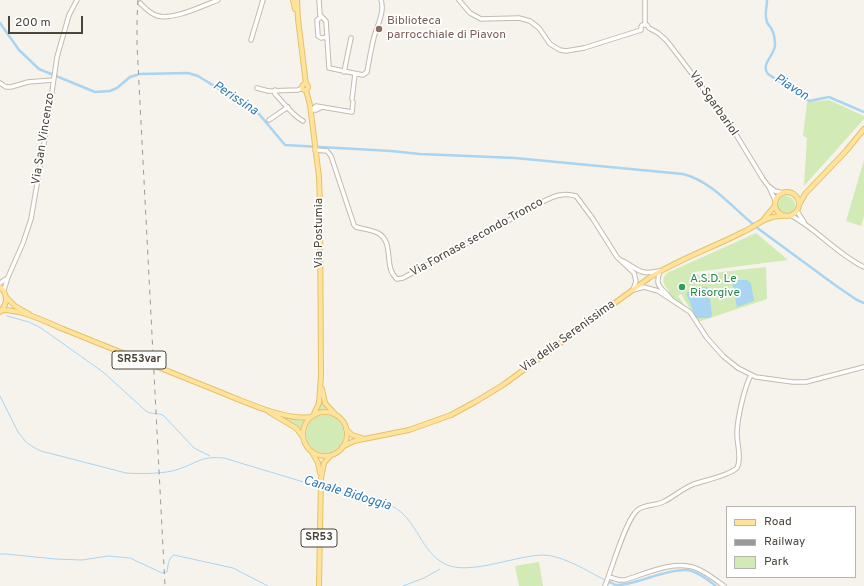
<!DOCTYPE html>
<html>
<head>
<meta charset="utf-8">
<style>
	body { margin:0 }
	#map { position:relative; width:864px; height:586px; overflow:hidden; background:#f6f3ec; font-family:Overpass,sans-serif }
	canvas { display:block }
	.legend { position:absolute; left:726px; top:506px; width:130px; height:72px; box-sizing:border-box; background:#fff; border:1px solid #b7b4b0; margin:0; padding:5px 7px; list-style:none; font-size:12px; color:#4b4439 }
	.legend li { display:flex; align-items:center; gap:8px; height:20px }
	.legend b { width:20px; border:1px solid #b7b4b0 }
	.scale { position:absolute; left:8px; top:16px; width:75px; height:18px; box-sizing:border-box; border:2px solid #4b4439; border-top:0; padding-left:5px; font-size:12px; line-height:14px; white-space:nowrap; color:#4b4439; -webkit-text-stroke:3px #fff; paint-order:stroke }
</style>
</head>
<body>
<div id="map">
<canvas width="864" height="586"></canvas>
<ul class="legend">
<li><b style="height:5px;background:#ffe39c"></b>Road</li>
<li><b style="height:5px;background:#9a9a9a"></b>Railway</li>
<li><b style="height:11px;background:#d2eab5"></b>Park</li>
</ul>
<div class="scale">200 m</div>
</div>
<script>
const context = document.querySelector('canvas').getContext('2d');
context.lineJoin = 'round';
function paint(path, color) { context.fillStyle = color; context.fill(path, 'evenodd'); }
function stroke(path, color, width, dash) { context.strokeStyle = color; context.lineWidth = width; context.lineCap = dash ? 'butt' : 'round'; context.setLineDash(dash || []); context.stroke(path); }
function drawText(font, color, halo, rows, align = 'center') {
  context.font = font + ' Overpass,sans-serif'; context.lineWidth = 3.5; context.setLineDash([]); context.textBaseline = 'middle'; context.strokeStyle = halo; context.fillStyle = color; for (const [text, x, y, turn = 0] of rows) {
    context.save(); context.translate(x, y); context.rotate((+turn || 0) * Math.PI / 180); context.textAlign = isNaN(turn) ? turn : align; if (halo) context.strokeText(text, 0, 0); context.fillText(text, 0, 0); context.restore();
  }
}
paint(new Path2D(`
	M829,100L864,116V119L804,186L807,138L803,136L807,102Z
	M864,160V216L861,226L846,221Z
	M777 205a9 9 0 1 1 18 0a9 9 0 1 1-18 0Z
	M756,233L788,260L695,272V275L766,267L767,299L698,322L681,294L678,296L687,309L672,297L668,293L669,291C664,285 660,280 667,273Z
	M321,388L330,411L316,413Z
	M272,412L301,419H306L302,426L301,431L297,428Z
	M306 434a19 19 0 1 1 38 0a19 19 0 1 1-38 0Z
	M539,562L543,586H519L515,566Z`), '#d2eab5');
paint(new Path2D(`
	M737,280H747L751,283L754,301L737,307L732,281Z
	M703,287H707L709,290L712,315L710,318H696L686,293Z`), '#a9d4f2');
stroke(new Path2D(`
	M7,316L29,322L41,328L103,372L146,411C152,415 158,412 164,416L194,448L210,456
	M0,396L18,432L26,442L33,447L41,451L126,473C140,474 166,474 179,469C199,462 201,456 224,458L320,487
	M323,488L392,506C418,519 420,553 447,565C472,575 517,555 544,555C564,556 587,571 605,580
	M0,554H6L55,559L82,560L108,556L130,558L162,573L167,572C168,566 168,558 174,555L233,568L268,586
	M403,586L424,578L440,569`), '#a9d4f2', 1);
stroke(new Path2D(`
	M767,0C767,7 764,15 767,22C768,25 771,27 772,30C774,34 775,41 775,45C775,55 760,64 768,74L809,101L829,97L864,112
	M0,23L19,50L39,69L95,92L110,91L117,88L130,77L137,75
	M140,74L188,73L198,76L259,114L285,145L391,151L420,154L515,158L683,174C711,181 731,206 753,224
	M756,227L835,285L857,300L864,303
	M607,581C610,582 613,584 616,585C634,586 664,569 686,570C697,571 708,580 716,586`), '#a9d4f2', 2.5);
const minor = new Path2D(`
	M319,0L320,15L326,21L329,68L363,75L367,72C369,61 371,49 374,37C377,26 385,12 381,0
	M459,0L470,13L481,19L519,18L530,21L539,28L550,44L560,50L566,51L584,48L641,30
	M140,3C145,8 150,14 158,16C174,20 202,6 218,0
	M321,17L317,20L318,36L321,38L327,37
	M645,24V0
	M641,30V27L642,25H647L649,28L658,33L666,40L677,54L729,123L763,179L769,187L775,200
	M251,40L263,0
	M344,72L351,38
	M0,83L6,87H11L28,82L53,80
	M257,88L268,91L298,90L302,88
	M275,90V94C284,103 292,115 303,121
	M352,99L355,74
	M322,107L352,112L353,102
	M311,110H316L322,107L316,106L312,110
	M269,120L288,107
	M315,150L327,151L331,156L354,225L356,227C363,229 372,230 378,233C395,242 383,268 397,279L403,278L542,202C554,196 563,192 576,196L593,219L617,257L634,273L636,281L633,290
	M770,187L775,191L783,193
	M797,211L804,222
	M792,216C818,230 837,254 864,267
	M621,260C638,268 638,276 659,271
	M660,271C654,288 662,287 671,299
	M0,283L6,279
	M4,290L8,277L23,243L31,219L47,126L57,57L69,15L77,0
	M633,290L644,287L658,291L690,312L707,338L723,356L738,368L756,377L793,382H806L864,367
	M609,577L619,580H625C647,573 675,559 698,569C707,573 716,580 724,586
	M605,586C611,571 627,515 639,509C647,504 657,506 665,501C676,495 682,489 694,484C706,480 728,476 737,468C742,458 737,445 737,434C737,420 744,388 751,375`);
const major = new Path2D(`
	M293,0L295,9
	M297,0L298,19L306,84
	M302 87a3 3 0 1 1 6 0a3 3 0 1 1-6 0Z
	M306,90L310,105L319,177L320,204L321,376L319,403L313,416
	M775 204a12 12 0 1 1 24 0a12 12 0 1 1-24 0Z
	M799,205L805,194L846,151L864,129
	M764,219L774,207
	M0,287C8,294 8,304 0,312
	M6,297L15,306L29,314
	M2,310C23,310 44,321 63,329
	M322,389L325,403L335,414
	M215,390C241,400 284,421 311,417
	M269,412L296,428L303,437
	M303 434a22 22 0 1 1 44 0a22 22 0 1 1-44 0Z
	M346,429L352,435L362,438
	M342,447L354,441L409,430L451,415L475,402L503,385L649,278C679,259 712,248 743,232C753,228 762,219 773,217C776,216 779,216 782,216
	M312,452L318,463L320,473
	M319,586L321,478L324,463L331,455`);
stroke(minor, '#c2bbae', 5.5);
stroke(major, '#e6c16a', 6);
stroke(minor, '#fff', 3.5);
stroke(major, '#ffe39c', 4);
stroke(new Path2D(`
	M138,0L137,18V45L165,586`), '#9a9a9a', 1, [5, 5]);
const majorBridge = new Path2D(`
	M63,329L215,390`);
stroke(majorBridge, '#e6c16a', 6, []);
stroke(majorBridge, '#ffe39c', 4);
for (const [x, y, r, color] of [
	[379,29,4,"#8d6e63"],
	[682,287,4,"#2e9e5b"]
]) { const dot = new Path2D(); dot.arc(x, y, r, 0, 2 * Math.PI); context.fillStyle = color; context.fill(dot); stroke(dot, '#fff', 1.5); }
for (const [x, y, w] of [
	[139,360,54],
	[319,538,36]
]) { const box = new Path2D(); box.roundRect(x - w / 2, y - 9, w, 18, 3); context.fillStyle = '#fff'; context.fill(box); stroke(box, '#4b4439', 1); }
drawText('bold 11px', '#4b4439', null, [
	["SR53var",139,360],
	["SR53",319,538]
]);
drawText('12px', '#785e54', '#fff', [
	["Biblioteca",387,22],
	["parrocchiale di Piavon",387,36]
], 'left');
drawText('12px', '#4b4439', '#fff', [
	["Via Sgarbariol",713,104,55],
	["Via San Vincenzo",44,139,-81],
	["Via Postumia",320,233,-90],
	["Via Fornase secondo Tronco",477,238,-29],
	["Via della Serenissima",568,337,-36]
]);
drawText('12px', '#27864d', '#fff', [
	["A.S.D. Le",690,280],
	["Risorgive",690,294]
], 'left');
drawText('italic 13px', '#2e7ab2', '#fff', [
	["Piavon",791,88,32],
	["Perissina",235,99,33],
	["Canale Bidoggia",347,494,17]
]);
</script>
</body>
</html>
